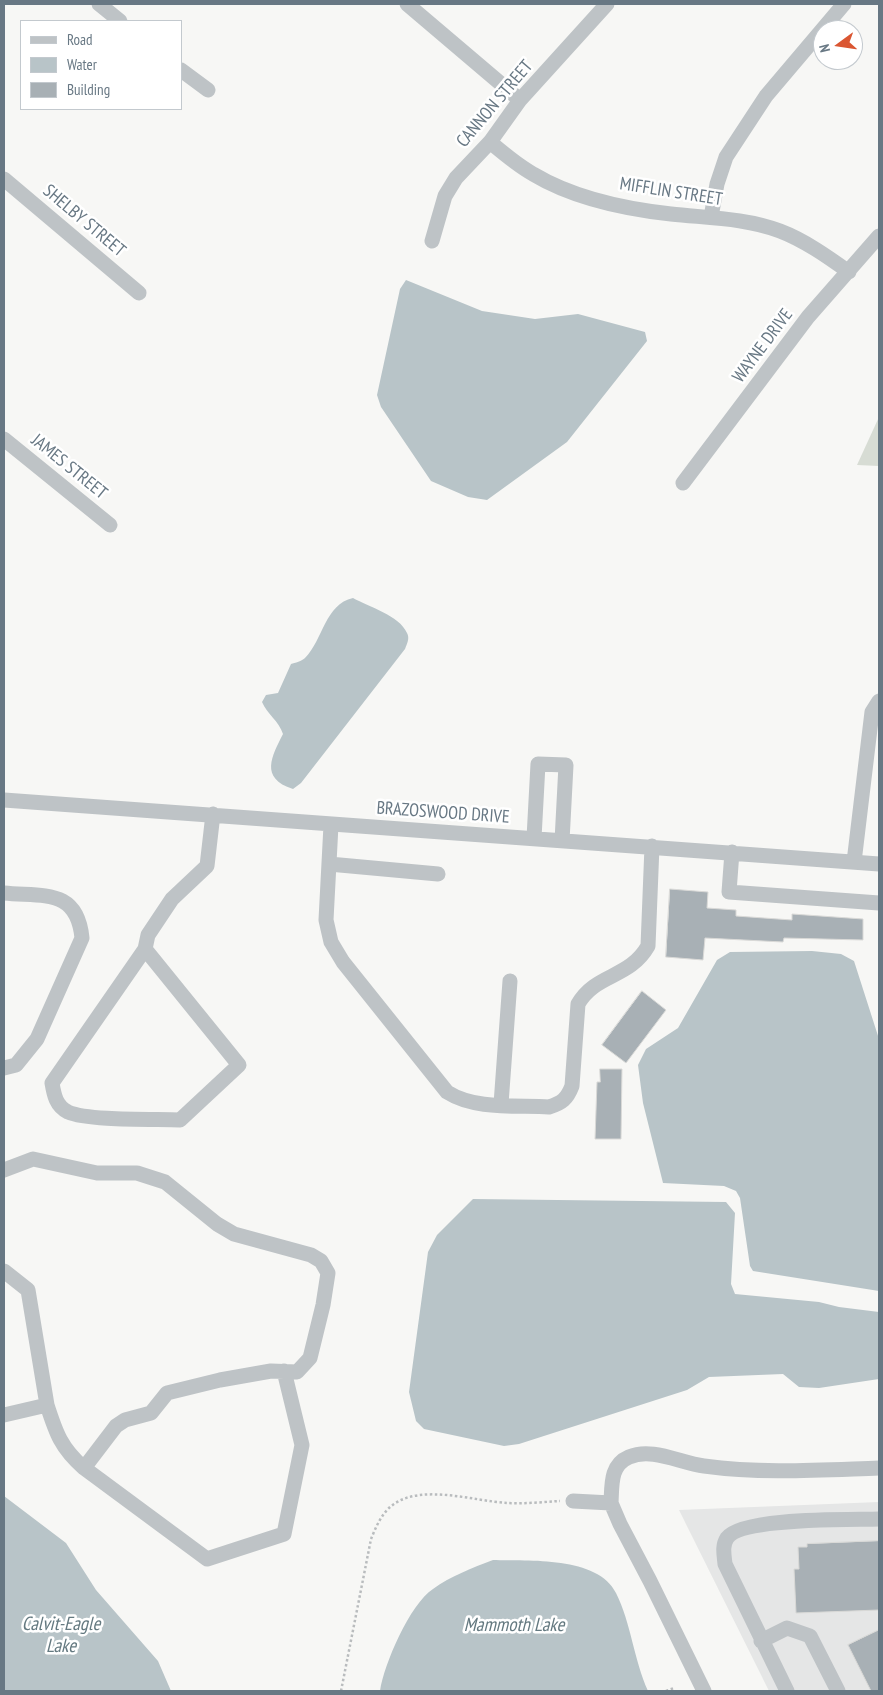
<!DOCTYPE html>
<html>
<head>
<meta charset="utf-8">
<style>
	body { margin:0 }
	#map { position:relative; width:883px; height:1695px; overflow:hidden; background:#f7f7f5; font-family:"PT Sans Narrow",sans-serif }
	canvas { display:block }
	.frame { position:absolute; inset:0; border:5px solid #687884; pointer-events:none }
	.legend { position:absolute; left:20px; top:20px; width:162px; height:90px; box-sizing:border-box; background:#fff; border:1px solid #c3c9ce; margin:0; padding:6px 9px; list-style:none; font-size:15px; color:#687884 }
	.legend li { display:flex; align-items:center; gap:10px; height:25px }
	.legend b { width:25px; border:1px solid #c3c9ce }
	.north { position:absolute; left:813px; top:20px; width:50px; height:50px; box-sizing:border-box; background:#fff; border:1px solid #c3c9ce; border-radius:50%; rotate:256deg; font-size:14px; font-weight:700; line-height:20px; text-align:center; color:#687884 }
	.north::after { content:''; display:block; margin:auto; width:18px; height:22px; background:#da5632; clip-path:polygon(50% 0,100% 100%,50% 72%,0 100%) }
</style>
</head>
<body>
<div id="map">
<canvas width="883" height="1695"></canvas>
<div class="frame"></div>
<ul class="legend">
<li><b style="height:6px;background:#bec3c6"></b>Road</li>
<li><b style="height:14px;background:#b8c4c8"></b>Water</li>
<li><b style="height:14px;background:#a8b0b5"></b>Building</li>
</ul>
<div class="north">N</div>
</div>
<script>
const context = document.querySelector('canvas').getContext('2d');
context.lineJoin = 'round';
function paint(path, color) { context.fillStyle = color; context.fill(path, 'evenodd'); }
function stroke(path, color, width, dash) { context.strokeStyle = color; context.lineWidth = width; context.lineCap = dash ? 'butt' : 'round'; context.setLineDash(dash || []); context.stroke(path); }
function drawText(font, color, halo, rows, align = 'center') {
  context.font = font + ' "PT Sans Narrow",sans-serif'; context.lineWidth = 5; context.setLineDash([]); context.textBaseline = 'middle'; context.strokeStyle = halo; context.fillStyle = color; for (const [text, x, y, turn = 0] of rows) {
    context.save(); context.translate(x, y); context.rotate((+turn || 0) * Math.PI / 180); context.textAlign = isNaN(turn) ? turn : align; if (halo) context.strokeText(text, 0, 0); context.fillText(text, 0, 0); context.restore();
  }
}
paint(new Path2D(`
	M879,1502V1691H769L679,1510Z`), '#e5e6e6');
paint(new Path2D(`
	M879,417V466L857,465Z`), '#d7dcd4');
paint(new Path2D(`
	M406,280L482,311L535,319L578,314L645,332L647,341L567,442L487,500L468,497L431,481L381,407L377,395L400,289Z
	M353,598C369,607 399,615 407,633C410,638 407,644 405,649L301,783L293,789C259,778 272,756 283,734C279,721 267,714 262,702L266,695L278,693L291,664C295,663 302,661 305,658C323,640 325,604 353,598Z
	M812,951L841,954L854,961L879,1039V1291L753,1271L750,1266L740,1198L736,1191L724,1186L663,1183L643,1103L638,1065L646,1049L678,1028L717,960L730,952Z
	M473,1199L726,1202L735,1213L731,1284L735,1294L819,1302L839,1307L879,1312V1379L819,1388L799,1387L783,1374L709,1377L687,1390L519,1444L504,1446L424,1429L416,1421L409,1392L428,1252L437,1235Z
	M4,1496L66,1543L96,1590L158,1661L171,1691H4Z
	M493,1560C528,1561 598,1556 616,1593C631,1623 634,1660 648,1691H380C384,1664 410,1604 433,1589C451,1576 472,1568 493,1560Z`), '#b8c4c8');
const building = new Path2D(`
	M670,889L708,892L707,908L736,910V916L792,920V914L863,919V940L784,938L783,942L705,938L703,960L666,957Z
	M642,991L666,1010L626,1063L602,1045Z
	M600,1069H622L621,1139H595L597,1082H600Z
	M879,1541V1610L796,1613L794,1569H799L798,1547H807V1544Z
	M879,1630V1691H871L848,1645Z`);
paint(building, '#a8b0b5');
stroke(building, '#d9d9d7', 1);
stroke(new Path2D(`
	M341,1691L371,1539C376,1527 382,1512 394,1504C423,1484 474,1501 507,1503C524,1504 543,1502 560,1501
	M666,1691L674,1688`), '#b9bcbe', 2.5, [2.5, 2.5]);
stroke(new Path2D(`
	M99,4L120,21
	M407,4L520,100
	M181,70L208,90
	M490,142C503,153 517,165 533,174C573,198 625,209 671,214C708,218 746,218 780,231C804,240 828,257 849,272
	M4,179L139,293
	M711,217L717,184L726,157L766,96L844,4
	M432,241L445,196L456,178L490,142L520,100L607,4
	M4,439L110,525
	M683,483L808,317L879,236
	M4,800L879,864
	M331,825L326,920L331,942L343,962L447,1092C475,1110 517,1105 549,1107C562,1103 567,1099 572,1086L578,1004C596,973 629,979 648,946L652,846
	M534,838L538,764L566,765L562,841
	M732,852L729,892L879,903
	M854,862L872,712L879,701
	M329,864L438,874
	M4,893C43,897 77,888 82,938L37,1039L16,1065L4,1068
	M145,949L52,1083C54,1095 56,1106 68,1112C88,1121 155,1119 180,1120L239,1065L145,949L148,935L172,899L207,866L213,814
	M501,1104L510,981
	M4,1170L33,1159L97,1173H137L165,1182L217,1224L234,1234L311,1255L321,1261L328,1273L323,1305L310,1358L297,1372L271,1371L220,1380L167,1393L151,1413L125,1420L116,1426L84,1468C61,1448 56,1433 47,1405
	M4,1271L28,1290L47,1405L4,1415
	M84,1468L207,1559L284,1534L302,1445L284,1371
	M573,1501L611,1503L620,1524L650,1581L704,1691
	M611,1503C612,1485 610,1465 629,1457C652,1447 680,1463 704,1466C762,1474 820,1470 879,1468
	M761,1641L787,1628L810,1636L838,1691
	M787,1691L725,1564C724,1554 722,1546 727,1538C741,1517 852,1520 879,1519`), '#bec3c6', 15);
drawText('18px', '#687884', '#fff', [
	["CANNON STREET",495,104,-50],
	["MIFFLIN STREET",671,192,9],
	["SHELBY STREET",84,221,40],
	["WAYNE DRIVE",763,346,-53],
	["JAMES STREET",69,467,39],
	["BRAZOSWOOD DRIVE",443,813,4]
]);
drawText('italic 19px', '#647980', '#fff', [
	["Calvit-Eagle",61,1625],
	["Lake",61,1647],
	["Mammoth Lake",514,1626]
]);
</script>
</body>
</html>
